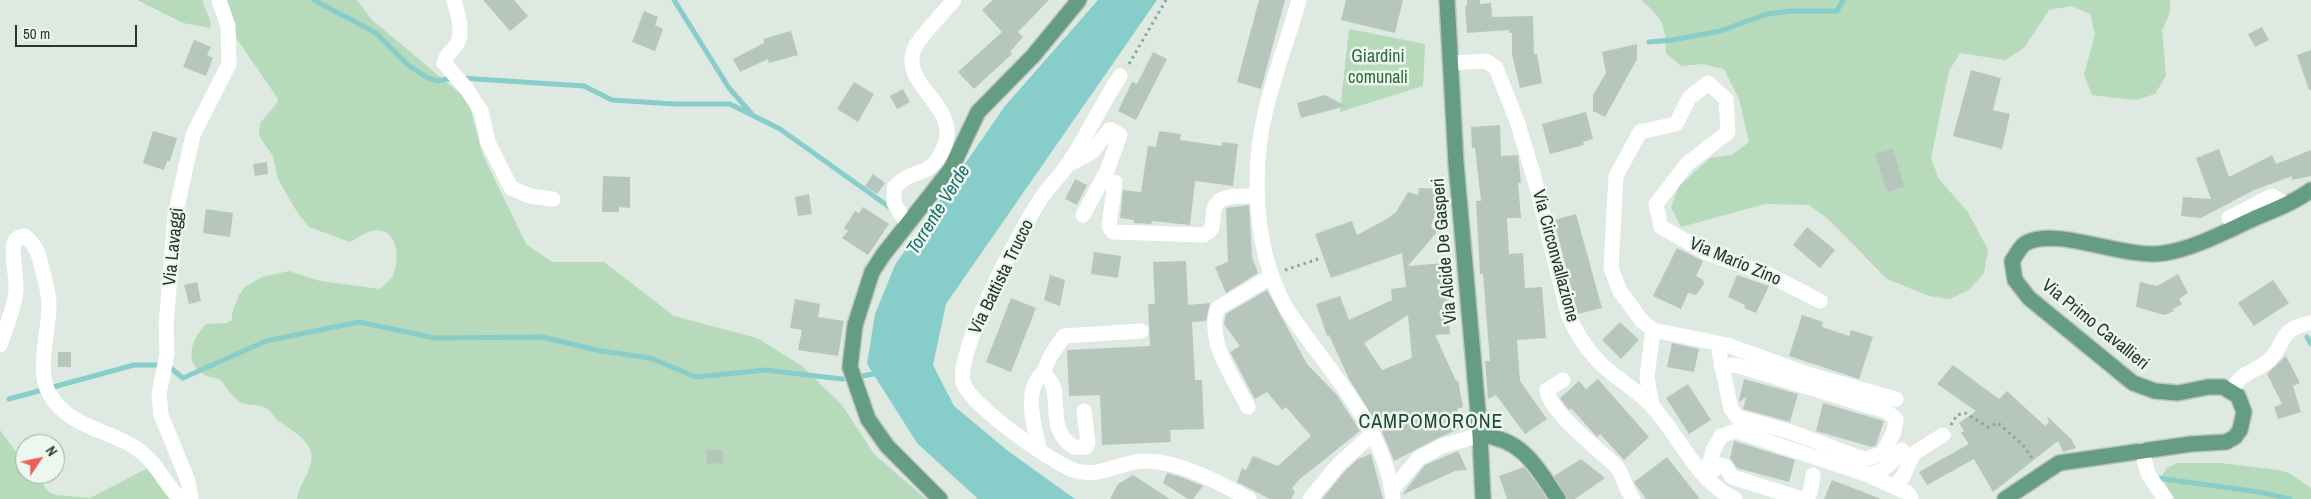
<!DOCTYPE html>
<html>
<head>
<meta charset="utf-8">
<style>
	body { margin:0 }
	#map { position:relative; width:2311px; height:499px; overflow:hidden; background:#dee9e2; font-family:"Archivo Narrow",sans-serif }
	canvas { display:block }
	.north { position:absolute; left:15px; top:434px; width:50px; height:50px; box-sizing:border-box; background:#eef6f0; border:1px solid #9caaa2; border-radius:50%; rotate:56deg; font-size:14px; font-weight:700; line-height:20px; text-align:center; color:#20382d }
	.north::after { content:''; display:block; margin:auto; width:18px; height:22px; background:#ec6059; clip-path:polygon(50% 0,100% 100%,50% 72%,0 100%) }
	.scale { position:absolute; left:15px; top:25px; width:122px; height:22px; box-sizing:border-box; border:2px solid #20382d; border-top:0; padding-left:6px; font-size:15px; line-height:18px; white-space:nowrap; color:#20382d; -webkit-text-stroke:4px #eef6f0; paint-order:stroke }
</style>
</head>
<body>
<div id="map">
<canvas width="2311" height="499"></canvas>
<div class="north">N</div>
<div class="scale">50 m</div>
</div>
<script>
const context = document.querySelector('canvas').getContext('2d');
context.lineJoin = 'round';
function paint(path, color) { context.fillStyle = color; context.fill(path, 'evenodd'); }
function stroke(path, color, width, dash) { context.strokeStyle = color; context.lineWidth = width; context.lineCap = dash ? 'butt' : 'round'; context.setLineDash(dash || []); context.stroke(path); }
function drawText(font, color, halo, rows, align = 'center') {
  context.font = font + ' "Archivo Narrow",sans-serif'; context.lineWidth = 5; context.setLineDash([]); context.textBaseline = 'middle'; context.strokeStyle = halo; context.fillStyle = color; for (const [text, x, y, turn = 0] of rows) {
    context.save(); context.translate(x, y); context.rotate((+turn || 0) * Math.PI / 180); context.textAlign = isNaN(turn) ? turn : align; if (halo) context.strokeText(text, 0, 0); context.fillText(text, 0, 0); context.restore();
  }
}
paint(new Path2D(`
	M137,0H202L211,23L210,28L183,23Z
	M225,0H357L372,20L468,100L482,153L526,244L552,262H604L674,316L757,338L802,366L842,405L874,454L926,499H297C299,483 317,465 310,449C303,435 290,430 279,421C274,417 271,411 266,408C256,403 246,407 237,400C229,394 226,385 220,380C215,377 210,378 205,375C182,362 192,339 206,324L226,323L232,320V313L239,295L245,287L262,277L289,271L320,281L380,289C384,285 390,281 393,275C401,257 397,225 371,231C364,233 356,239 350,242L309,227L297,212L278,179L273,156L261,139L259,133L260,123L277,103L278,99L237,39Z
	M1641,0H2170V12L2162,31L2166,76L2155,94L2135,100L2092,95L2084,75L2095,34L2090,14L2071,6L2049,10L2024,48L2005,60L1960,53L1949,71L1931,158L1939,179L1968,212L1988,250L1984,273L1969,290L1950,299L1929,296L1887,279L1827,218L1809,205L1765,204L1681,227L1671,207L1679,186L1710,158L1732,155L1749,142L1739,99L1724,69L1702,64L1681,66L1666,53C1666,25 1662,18 1641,0Z
	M1349,29L1425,44L1423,86L1340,112Z
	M0,430L25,464V474H34L49,492L56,495L90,498L148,468L172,499H0Z
	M2178,463H2221L2278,470L2289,473L2311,488V499H2175L2161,477L2167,468Z`), '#b7daba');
paint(new Path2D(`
	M1098,0H1157L946,304L933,365L954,406L1008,451L1075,499H978L917,443L867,364L875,314L895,265L1005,106Z`), '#87cdca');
stroke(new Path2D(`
	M314,0L376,33L408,65L428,78L438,81L452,78
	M674,0L729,88L751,113
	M1649,42L1672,40L1720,31L1767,14L1792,11H1837L1843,0
	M461,78L584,86L612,100L674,104H730L780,129L892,209
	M2307,337L2311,344
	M9,399L134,365H167L183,378L266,341L359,322L435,338L542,337L601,351L650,358L696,377L765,370L842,379L880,373
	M2157,478L2259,492L2290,499`), '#87cdca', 5);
paint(new Path2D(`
	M483,0H514L528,16L510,31Z
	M993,0H1049L1018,32L1023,37L1010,52L1012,54L974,89L958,72L1002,32L982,10Z
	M1259,0H1285L1261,89L1237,82Z
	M1346,0H1403L1395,33L1341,20Z
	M1467,0H1480V4L1491,3L1492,17L1533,16L1534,54H1537L1542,83L1520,88L1512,54V33H1509V30L1467,33L1465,6H1467Z
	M644,11L658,17L655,25L663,29L655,51L632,42Z
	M2262,27L2269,40L2255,47L2248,34Z
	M791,31L798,55L769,63L768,59L740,72L733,59L764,43L763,39Z
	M194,40L211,47L207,55L213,58L206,76L183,67Z
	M1637,44V59L1605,117L1593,111V95L1606,73L1602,52Z
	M2311,50V90H2309L2297,55Z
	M1153,52L1167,59L1136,120L1118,111L1132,82L1137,84Z
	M1971,70L2001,78L1993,110L2010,114L2002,149L1953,136Z
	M854,82L874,94L858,122L837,109Z
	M903,89L910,102L897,109L890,96Z
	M1325,95L1346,106L1301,118L1297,103Z
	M1586,112L1593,139L1583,142L1584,145L1550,154L1542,124Z
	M1500,125L1501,156L1518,155L1521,183H1518L1521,218H1507L1509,254L1523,253L1525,288L1542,287L1546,338L1517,340L1520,381L1547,419L1525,434L1496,395L1488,399L1485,361H1490L1483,274H1480L1476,201H1481L1475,148H1472L1471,127Z
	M153,131L177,138L170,161H167L164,170L143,163Z
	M1159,131L1181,134L1180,140L1222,146V142L1238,144L1233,186L1195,181L1190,225L1152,221L1151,224L1134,223V220L1120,218L1123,190L1141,192L1148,146L1156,147Z
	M1893,149L1904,187L1887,192L1875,154Z
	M2219,149L2229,177L2272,155L2276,164L2311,150V176L2292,180V176L2254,190L2201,218L2181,216L2183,197L2211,199L2196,158Z
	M267,162L268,174L255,176L253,164Z
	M873,174L885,183L877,194L865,186Z
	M603,176L630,177V208L619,207V212H602Z
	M1075,179L1087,185L1077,205L1065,199Z
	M1419,188L1443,189L1431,227L1437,232L1408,266L1444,263L1450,334L1435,335L1456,381L1458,380L1463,407L1457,409L1464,427L1438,438L1394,461L1382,432L1349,379L1329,335L1327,336L1316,304L1340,296L1349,320L1392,300L1391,289L1406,287L1402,253L1331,278L1315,234L1352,221L1357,235L1387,219L1396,212L1408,192L1418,195ZM1408,315L1412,358L1382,370L1364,343Z
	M809,194L812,214L798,216L795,197Z
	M1249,205L1252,257L1258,273L1226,293L1215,267L1228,262L1226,208Z
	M863,207L889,224L868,255L842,238L848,231L844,228L855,211L859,213Z
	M206,209L233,213L230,237L203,233Z
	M1576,214L1602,308L1578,314L1554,220Z
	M1807,227L1835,250L1820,268L1793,245Z
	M1677,248L1703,261L1696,276L1703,280L1704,284L1696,295L1688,293L1681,309L1653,296Z
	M1094,252L1121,256L1118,278L1091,274Z
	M1186,261L1188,305L1210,303L1206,321L1192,322L1195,380H1202L1204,429L1170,430L1171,442L1102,445L1100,395L1069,396L1067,350L1150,346L1148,304H1155L1153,262Z
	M2178,274L2188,293L2179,299L2182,304L2173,309L2174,311L2165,315L2136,307L2140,282L2157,286Z
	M1050,275L1065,280L1060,306L1044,300Z
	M1737,275L1769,286L1756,313L1744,308L1745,305L1728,297Z
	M2273,280L2289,303L2254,326L2238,303Z
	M197,282L201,301L189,304L184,285Z
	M1267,290L1307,364L1337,395L1360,431L1300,479L1292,488L1295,492L1291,499H1270L1237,482L1242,468L1246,470L1253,456L1278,466L1311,436L1286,407L1282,410L1267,392L1255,399L1230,352L1240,346L1224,324L1226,314Z
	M1011,298L1036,308L1011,372L986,362Z
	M795,299L820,304L818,317L844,321L838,356L798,350L802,330L790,328Z
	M1802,315L1823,322L1822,327L1849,336L1851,330L1873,337L1859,379L1789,356Z
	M1620,322L1639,340L1621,359L1602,340Z
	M1672,343L1699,349L1694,372L1667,367Z
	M58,352H71V367H58Z
	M2286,356L2300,383L2293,386L2301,412L2278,419L2274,407L2282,404L2267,374Z
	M1953,365L1999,399L2007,391L2045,426L2049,422L2047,416L2072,440L2076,448L2063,452L2058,441L1993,492L1974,459L1927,485L1919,472L1969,444L1961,433L1964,431L1959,423L1976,411L1937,384Z
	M1598,379L1649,437L1624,460L1600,434L1597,437L1571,408L1569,410L1560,398L1579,381L1586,389Z
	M1744,379L1798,394L1790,422L1743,409L1746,397L1739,402V400Z
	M1688,384L1711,420L1689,434L1666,398Z
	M1823,403L1884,421L1876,445L1872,447L1816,431Z
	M1734,441L1795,460L1789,482L1737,468L1730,458Z
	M706,450H723V463L707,464Z
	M1458,451L1467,470L1455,471L1402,495L1425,465Z
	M1371,454L1383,499H1322L1345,471L1358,459Z
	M1667,457L1700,499H1646L1634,482Z
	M1581,459L1605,478L1575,499H1567L1554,476Z
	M1524,467L1535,481L1547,499H1507L1499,476Z
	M1167,473L1181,477L1203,486L1193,499H1188L1163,483Z
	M1133,475L1170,499H1110L1118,484Z
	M1832,480L1879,498V499H1824Z`), '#b6c6bd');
const major = new Path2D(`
	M1447,0L1456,163L1480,435L1483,499
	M1480,435C1523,439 1536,466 1558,499
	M940,499L887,446L868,419L850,367L855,325L872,272L883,255L951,169L978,112L1033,56L1079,0
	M2005,499L2059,463L2191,444L2226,442L2235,437L2240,430L2244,412L2238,396L2223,387H2208L2178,393L2155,391L2133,383L2029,298L2015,280L2012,261C2016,256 2020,246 2026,243C2057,226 2125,260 2165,253C2195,248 2225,232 2253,219C2273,210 2294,203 2311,190`);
stroke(major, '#bcc3c0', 18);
stroke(new Path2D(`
	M1129,64L1166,0
	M1285,270L1318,259
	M1951,425L1957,415L1965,413L1988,427L1998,423L2023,445L2034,461`), '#7fab95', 3, [2.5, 4]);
stroke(new Path2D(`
	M454,0C457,12 464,32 457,44C452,52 446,53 444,63L466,88L481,111L488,142L511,188L530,196L553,199
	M1299,0C1289,36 1275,72 1266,109C1251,169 1254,247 1283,302C1291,317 1303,332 1313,346C1348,392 1386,440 1393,499
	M1451,63L1486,61L1496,68L1517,121L1534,177L1568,314C1575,332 1586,348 1599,362C1615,378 1636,389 1652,406C1679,435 1697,482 1735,499
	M1120,76C1101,105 1087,136 1068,164C1061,176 1050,185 1042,197C1022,226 956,350 963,382C968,404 1051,462 1073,470C1097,479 1120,462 1143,461C1178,460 1220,483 1249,499
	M1068,165L1092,152L1109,130H1112L1120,135L1107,171L1083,215
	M1115,182L1109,226L1113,232L1204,235L1211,230C1213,223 1213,216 1214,209C1219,192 1244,197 1258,196
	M2229,218L2272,196L2286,204
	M907,224L894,203V188C911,168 926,178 939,157C971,106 896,89 915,47C922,34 944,12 954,0
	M1820,301L1767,274L1707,253L1661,227L1656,204L1687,164L1728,132L1726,99L1708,83L1689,98L1676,124L1640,132L1616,176L1611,268L1620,291L1641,320L1653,330L1727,345L1811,375L1896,399
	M1720,344L1719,352L1731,409L1737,417L1791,432L1858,457L1866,459L1883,453L1894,432L1896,419L1886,411L1736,365L1721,366
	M0,345C6,328 14,309 16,291C17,278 11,255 14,244C15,238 19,237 25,236C36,245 39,255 42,268C45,279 48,290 49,302C50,330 35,371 50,395C70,428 107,429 136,448C156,461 164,483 180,499
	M1042,375L1051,355L1064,336L1141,331
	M1563,380L1547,390C1549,412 1600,450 1617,467C1624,477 1624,487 1633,499
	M2231,391C2245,369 2250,375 2267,362C2287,345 2276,329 2311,323
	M1652,406L1647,377L1653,330
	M1248,407C1234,379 1205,340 1218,308L1272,276
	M1039,449C1035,428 1024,396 1039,377L1045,376C1066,388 1043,429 1074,447H1086L1088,443L1084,411
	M2142,450L2148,474L2165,499
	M1868,475C1885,472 1892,462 1902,450
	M1706,476L1713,451L1721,436L1736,431L1868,475L1908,493L1911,499
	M1706,476L1720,465L1725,466L1732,477L1802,499
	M1894,486L1903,477L1913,454L1943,435
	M1392,490L1419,458L1442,446L1480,435
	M191,499L188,481L161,415L159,394L167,354L166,326L175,216L193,135L229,64L228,26L219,0
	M1310,499L1338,465L1372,434
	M1806,499L1810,493L1813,475`), '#fff', 15);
stroke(major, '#649d83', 15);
drawText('18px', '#2c6c39', '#eef6f0', [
	["Giardini",1378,57],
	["comunali",1378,78]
]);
drawText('18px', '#20382d', '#eef6f0', [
	["Via Lavaggi",174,247,-84],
	["Via Alcide De Gasperi",1445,251,-95],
	["Via Circonvallazione",1555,256,75],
	["Via Mario Zino",1735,262,23],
	["Via Battista Trucco",1002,277,-64],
	["Via Primo Cavallieri",2095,325,39]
]);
drawText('italic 19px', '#1d706e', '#eef6f0', [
	["Torrente Verde",939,210,-58]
]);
context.letterSpacing = '1px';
drawText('20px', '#1d4836', '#eef6f0', [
	["CAMPOMORONE",1431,423]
]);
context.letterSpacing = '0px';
</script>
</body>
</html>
